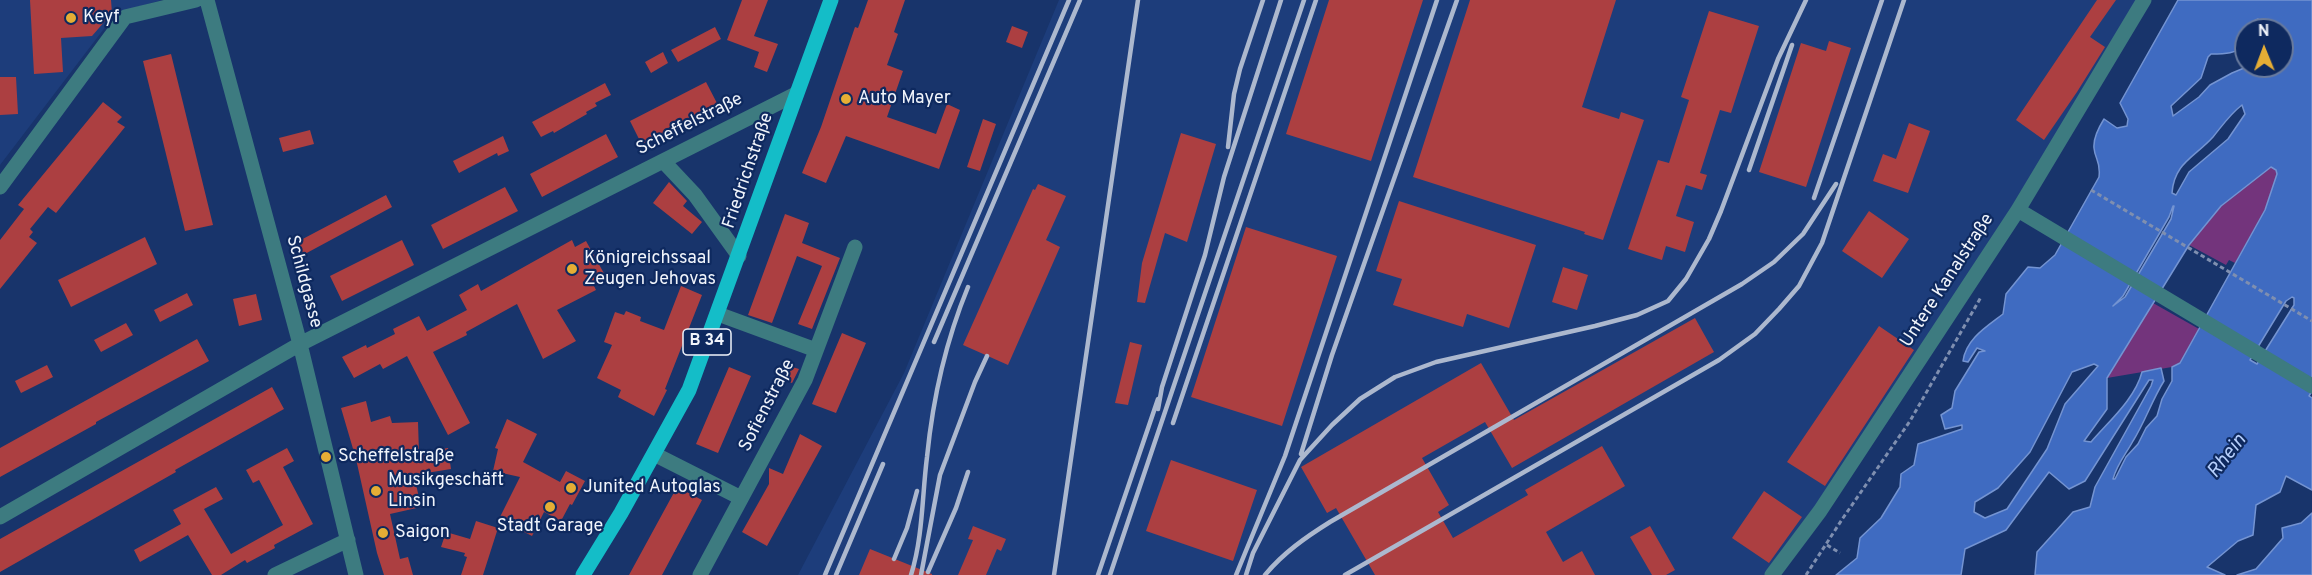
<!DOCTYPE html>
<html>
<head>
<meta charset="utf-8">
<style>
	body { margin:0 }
	#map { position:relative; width:2312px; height:575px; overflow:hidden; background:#18346b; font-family:Overpass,sans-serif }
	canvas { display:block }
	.north { position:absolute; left:2234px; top:18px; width:60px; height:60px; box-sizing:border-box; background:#0e295f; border:2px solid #687a9d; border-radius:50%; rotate:359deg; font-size:16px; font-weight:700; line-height:24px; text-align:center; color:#f0f4fb }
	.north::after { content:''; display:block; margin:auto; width:21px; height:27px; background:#e5ad35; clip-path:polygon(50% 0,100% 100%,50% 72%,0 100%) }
</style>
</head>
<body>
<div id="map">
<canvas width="2312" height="575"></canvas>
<div class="north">N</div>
</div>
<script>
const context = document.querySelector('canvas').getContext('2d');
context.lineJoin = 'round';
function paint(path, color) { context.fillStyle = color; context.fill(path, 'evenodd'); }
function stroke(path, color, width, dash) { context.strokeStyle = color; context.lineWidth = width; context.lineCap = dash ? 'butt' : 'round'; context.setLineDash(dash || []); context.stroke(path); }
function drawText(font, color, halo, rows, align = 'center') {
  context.font = font + ' Overpass,sans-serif'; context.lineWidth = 4.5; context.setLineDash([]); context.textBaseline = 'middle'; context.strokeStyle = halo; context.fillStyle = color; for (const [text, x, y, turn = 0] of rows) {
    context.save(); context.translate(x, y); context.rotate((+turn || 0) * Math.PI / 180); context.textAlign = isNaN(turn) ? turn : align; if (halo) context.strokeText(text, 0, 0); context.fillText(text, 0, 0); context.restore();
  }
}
paint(new Path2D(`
	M0,0H162L116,13L0,165Z
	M1059,0H2138L2013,206L1809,518L1765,575H798L904,373Z`), '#1d3d7b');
paint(new Path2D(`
	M2271,167L2276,170L2277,174L2265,210L2235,263L2229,260L2226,265L2189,245L2221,206Z
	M2153,303L2199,329L2180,363L2172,367L2107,378Z`), '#73347c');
const water = new Path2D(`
	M2178,0H2312V391L2309,396L2312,398V490L2286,476L2280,492L2256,505L2253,535L2238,541L2207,567L2225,575H2035L2037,552L2073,512L2090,507L2095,487L2151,386L2153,380H2149L2085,481L2069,489L2049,472L2006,530L1965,549L1961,575H1836L1857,558L1860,538L1881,518L1900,487L1901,474L1914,465L1918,444L1962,429V425L1945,429L1941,415L1952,408L1955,391L1979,352L1985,351L1977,348L1968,362L1963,361C1966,339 1986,327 2003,314L2006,294L2028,267L2040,268L2055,255L2099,177C2101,161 2095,160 2094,148C2093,138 2099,127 2104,119L2117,128L2127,126L2128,119L2120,103ZM2258,19L2262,22V30H2282V66H2249L2232,73L2210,85L2199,97L2173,116L2171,106L2201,78L2208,57L2211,54C2224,54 2237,54 2246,44V30H2250L2254,21ZM2242,105L2245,114L2228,139L2189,172L2176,195L2172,193C2174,163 2195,157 2213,137C2222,126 2230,114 2242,105ZM2271,167L2276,170L2277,174L2265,210L2180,363L2172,367V381L2162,399L2157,416L2146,428L2138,444L2126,457L2115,479H2113C2117,464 2126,454 2133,441C2145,422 2152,400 2164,381L2161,368L2142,372C2135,399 2109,421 2091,442L2084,441L2107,409V378L2189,245L2221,206ZM2173,206H2174L2171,219L2125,297L2113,306L2123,296L2169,217ZM2292,297L2294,298V305L2257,364L2250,360L2286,301ZM2094,364L2098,366L2065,404L2047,449L2007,509L1985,518L1974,512L1975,502L1998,488L2030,452L2072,372Z
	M2312,513V575H2237L2256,569L2283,538L2282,528L2301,523Z`);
paint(water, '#3f6bc1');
stroke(water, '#7494d2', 1.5);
paint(new Path2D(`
	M30,0H111L112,13L92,36L61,38L63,72L34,74Z
	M742,0H768L754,36L778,44L767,72L754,67L759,52L727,40Z
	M868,0H905L894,32L898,34L887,65L903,71L887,117L936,134L947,104L960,110L939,169L846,136L826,183L802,173L821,127L855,27L858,28Z
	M1329,0H1423L1371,161L1286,134Z
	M1470,0H1616L1582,107L1619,119L1621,112L1644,120L1603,240L1584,234L1585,232L1413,177Z
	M2097,0H2116L2090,37L2105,47L2077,92L2044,140L2016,120Z
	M1709,11L1759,26L1731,113L1720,110L1700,173L1707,175L1702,190L1686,185L1676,216L1694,222L1685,252L1666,246L1662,260L1628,249L1658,160L1669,163L1689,100L1681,97Z
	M1012,26L1028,32L1022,48L1006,42Z
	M715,27L721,39L678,62L671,50Z
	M1829,41L1851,48L1806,187L1759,172L1801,43L1826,51Z
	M663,52L668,63L651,73L645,62Z
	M171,54L213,225L185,231L143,61Z
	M0,77H16L18,114L0,115Z
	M706,82L719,107L642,145L630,121Z
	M605,83L611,95L595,103L597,106L586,112L587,114L554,133L553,131L541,137L532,122Z
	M103,102L122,117L117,122L125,127L56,213L48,207L30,229L33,232L29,237L37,243L0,289V240L24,209L18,205Z
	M983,119L996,124L980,171L967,167Z
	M1909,123L1930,131L1908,193L1873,181L1883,154L1896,159Z
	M310,130L314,144L283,152L279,138Z
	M1181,133L1216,144L1187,242L1165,233L1145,303L1137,302L1142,263Z
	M606,134L618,157L542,197L530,174Z
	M503,136L509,151L498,156L497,153L459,173L453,161Z
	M669,182L687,201L683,206L702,222L692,234L653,203Z
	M1038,184L1066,196L1046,240L1060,247L1008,365L963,345L1033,189L1035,190Z
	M505,187L518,211L443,249L431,225Z
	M386,195L392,207L303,255L297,242Z
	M1399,201L1536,245L1509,328L1467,314L1463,327L1393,305L1402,279L1376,271Z
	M1869,211L1909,239L1882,278L1842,251Z
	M785,214L809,223L802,243L840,258L812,329L798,324L822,266L797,256L772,323L748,315Z
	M1246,227L1337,256L1282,426L1191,397Z
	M145,237L157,264L71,307L58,280Z
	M402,240L414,265L342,301L330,276Z
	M572,240L575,247L586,241L606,277L593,284L596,290L557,310L576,341L543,359L517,304L466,332L467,335L433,352L470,423L448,435L407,356L383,369L380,364L354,378L342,357L366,345L367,348L395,334L393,329L419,316L427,331L467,310L459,295L478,284L481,291Z
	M1563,267L1588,275L1577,310L1552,302Z
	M681,286L702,295L665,389L667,390L654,416L618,397L621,390L597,378L612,345L604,342L615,312L624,315L626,311L641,317L640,321L664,330Z
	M187,293L193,305L160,322L154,310Z
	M256,294L262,320L239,326L233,299Z
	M1695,318L1714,352L1512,468L1485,422L1422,458L1449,505L1438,512L1453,538L1528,495L1525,490L1602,446L1625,486L1546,532L1563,562L1582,551L1595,575H1375L1336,508L1327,513L1301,467L1481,363L1514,420Z
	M126,323L133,335L101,352L94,340Z
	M1879,326L1914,350L1825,486L1787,462Z
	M842,333L866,343L836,413L812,404Z
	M197,339L209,361L96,422V424L0,477V448Z
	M1130,342L1142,345L1128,405L1115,403Z
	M47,365L53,377L21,393L15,381Z
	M786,365L799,369L792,383L781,379Z
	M729,367L751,376L718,453L696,444Z
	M272,387L284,409L175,470L176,472L0,572V539Z
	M366,401L371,422L390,416L392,423L418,422L419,453L448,448L451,469L414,475L421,507L390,514L400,559L408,557L413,575H384L377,553L356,459L341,408Z
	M507,419L537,434L523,462L560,482L566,471L585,481L572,505L570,504L561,521L544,512L532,536L499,519L520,477L493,471L498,449L495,448Z
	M800,434L822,446L767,546L742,532L769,484V468L783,474Z
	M287,448L294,461L283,467L313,524L274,545L275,548L247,563L245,560L221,575H212L188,535L140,562L134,550L181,524L173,510L216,487L223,499L204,509L231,554L283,525L259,480L253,483L246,470Z
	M1171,460L1257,490L1233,561L1146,531Z
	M677,487L702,500L662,575H629Z
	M1764,491L1802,517L1769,563L1732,538Z
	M476,521L498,528L483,575H461L467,557L464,556L465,553L441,547L446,532L470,539Z
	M973,526L1006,539L1001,551L997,549L986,575H958L973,540L968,539Z
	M1650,526L1675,570L1666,575H1652L1630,537Z
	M870,549L932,574V575H859Z`), '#ac3f41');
stroke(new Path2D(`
	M2091,190L2312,321
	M1827,545L1840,553
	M1806,575L1843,518L1910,421L1981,297`), '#7f8fb0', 3, [4.5, 3]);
stroke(new Path2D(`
	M207,0L300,344L356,575
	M663,161L695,195L739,256
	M0,187L125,17L196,0
	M2018,210L2312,386
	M718,314L816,350
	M654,454L741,498
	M0,517L300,344L796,94
	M275,575L348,540
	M700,575L805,380L855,247
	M1772,575L1820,511L2018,210L2144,0`), '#3d7b80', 15);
stroke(new Path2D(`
	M583,575L621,513L689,390L831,0`), '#14bdc8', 15);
stroke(new Path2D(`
	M1228,147L1234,94L1240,69L1263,0
	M1749,170L1792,45
	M1814,198L1882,0
	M934,342L1080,0
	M1158,409L1162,387L1205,255L1224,177L1281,0
	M1173,423L1316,0
	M1301,454L1332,355L1457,0
	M894,559L907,528L917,491
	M928,572L956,508L968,472
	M825,575L1069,0
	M836,575L883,464
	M911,575C923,537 922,496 927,457C933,397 945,343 968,287
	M921,575L940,475L975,382L987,356
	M1054,575L1138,0
	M1098,575L1158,399
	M1110,575L1304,0
	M1236,575L1285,456L1437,0
	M1246,575L1253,553L1300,460L1332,425L1360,399L1395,377L1436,362L1595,326L1637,315L1668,301L1686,279L1709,239L1721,211L1778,59L1806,0
	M1265,575C1283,553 1306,537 1330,522L1742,284L1774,262L1803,234L1836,184
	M1345,575L1719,360L1755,334L1779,309L1799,286L1822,243L1904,0`), '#acb8ce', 4.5);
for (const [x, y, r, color] of [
	[71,18,6,"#e5ad35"],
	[846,99,6,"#e5ad35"],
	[572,269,6,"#e5ad35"],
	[326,457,6,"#e5ad35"],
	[571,488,6,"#e5ad35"],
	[376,491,6,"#e5ad35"],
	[550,507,6,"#e5ad35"],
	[383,533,6,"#e5ad35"]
]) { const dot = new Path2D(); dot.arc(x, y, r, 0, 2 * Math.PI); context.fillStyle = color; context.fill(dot); stroke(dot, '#0e295f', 2); }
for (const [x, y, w] of [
	[707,342,48]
]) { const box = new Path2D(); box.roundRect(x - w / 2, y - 13, w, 26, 4.5); context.fillStyle = '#0e295f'; context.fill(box); stroke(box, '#f0f4fb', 1.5); }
drawText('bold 16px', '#f0f4fb', null, [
	["B 34",707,342]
]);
drawText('18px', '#f0f4fb', '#0e295f', [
	["Keyf",83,18],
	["Auto Mayer",858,99],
	["Königreichssaal",584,259],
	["Zeugen Jehovas",584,280],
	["Scheffelstraße",338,457],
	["Musikgeschäft",388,481],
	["Linsin",388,502],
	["Junited Autoglas",583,488],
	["Stadt Garage",550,527,"center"],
	["Saigon",395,533]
], 'left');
drawText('18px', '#f0f4fb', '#0e295f', [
	["Scheffelstraße",690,125,-27],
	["Friedrichstraße",749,171,-71],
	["Untere Kanalstraße",1948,281,-57],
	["Schildgasse",303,282,75],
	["Sofienstraße",768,406,-63]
]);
drawText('italic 20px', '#b7d0fd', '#0e295f', [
	["Rhein",2228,457,-52]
]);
</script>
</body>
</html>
